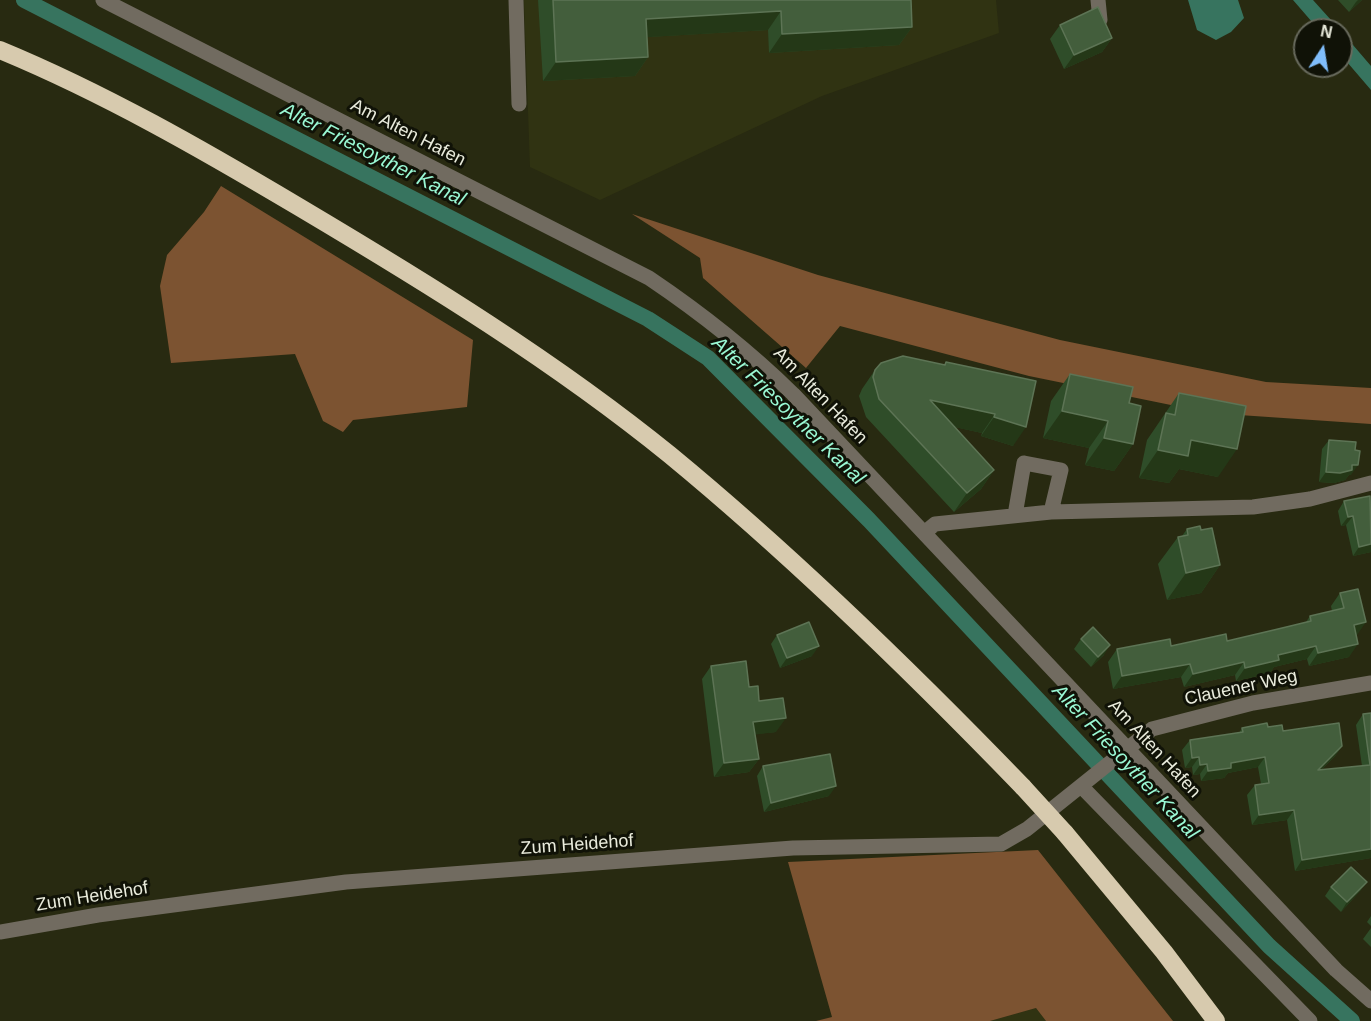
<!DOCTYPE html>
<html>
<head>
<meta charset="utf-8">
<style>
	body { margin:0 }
	#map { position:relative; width:1371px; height:1021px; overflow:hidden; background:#282a11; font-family:Arial,sans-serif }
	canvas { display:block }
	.north { position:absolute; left:1293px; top:18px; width:60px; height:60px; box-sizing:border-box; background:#101207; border:2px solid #67695c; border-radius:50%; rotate:12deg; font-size:16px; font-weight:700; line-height:24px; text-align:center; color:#e9ebdc }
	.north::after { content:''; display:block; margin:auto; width:21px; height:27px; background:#80bdfa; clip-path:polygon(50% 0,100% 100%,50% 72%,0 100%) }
</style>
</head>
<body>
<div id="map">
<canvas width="1371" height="1021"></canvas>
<div class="north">N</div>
</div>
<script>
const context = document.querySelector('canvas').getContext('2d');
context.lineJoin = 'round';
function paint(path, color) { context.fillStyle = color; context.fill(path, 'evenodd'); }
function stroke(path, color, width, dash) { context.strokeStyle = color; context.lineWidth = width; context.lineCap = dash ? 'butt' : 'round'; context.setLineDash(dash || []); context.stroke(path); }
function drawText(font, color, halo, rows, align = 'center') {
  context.font = font + ' Arial,sans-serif'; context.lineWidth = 6; context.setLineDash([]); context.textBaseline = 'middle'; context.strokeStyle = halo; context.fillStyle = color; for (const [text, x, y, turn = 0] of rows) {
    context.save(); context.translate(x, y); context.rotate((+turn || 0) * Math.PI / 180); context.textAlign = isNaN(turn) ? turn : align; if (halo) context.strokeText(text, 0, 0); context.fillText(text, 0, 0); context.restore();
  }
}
paint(new Path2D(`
	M524,0H996L999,33L822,96L600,200L530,167Z
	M1036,1008L1046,1021H990Z`), '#303312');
paint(new Path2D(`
	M221,186L473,340L467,407L353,420L343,432L323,421L295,354L171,363L160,286L167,255L204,212Z
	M632,214L818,275L1060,340L1266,382L1371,388V424L1210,413L1029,376L840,326L806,368L703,278L700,258Z
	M1038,850L1173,1021H1046L1036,1008L990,1021H816L832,1017L788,862Z`), '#7c5331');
paint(new Path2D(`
	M1188,0H1238L1244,18L1231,32L1216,40L1197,30Z
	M1293,0H1313L1340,30H1319Z
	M1341,31L1371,66V90L1341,55Z`), '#37745f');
stroke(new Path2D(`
	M24,0L648,319L708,358L869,520L1269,946L1352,1021`), '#37745f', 16);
stroke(new Path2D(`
	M103,0L649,278C701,313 748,350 793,394L1336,970L1371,1001
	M516,0L519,104
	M1098,0L1100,20
	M1015,515L1024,463L1061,470L1051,512
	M924,533L935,524L1051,512L1253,507L1310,499L1371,483
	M1081,786L1310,1021
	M0,932L98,915L346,882L793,848L1001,844L1027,829L1152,729L1253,703L1371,683`), '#716b60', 15);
stroke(new Path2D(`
	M0,50C104,93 203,150 299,207C427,283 554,361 670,455C795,558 910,670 1023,787
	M1065,833L1164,952L1216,1021`), '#d7caae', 18);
stroke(new Path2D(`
	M1023,787L1065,833`), '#d7caae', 18);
paint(new Path2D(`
	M538,0H911L912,27L899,45L769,53L768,30L647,37L648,57L635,76L543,81Z
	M1338,0H1362L1349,12Z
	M1060,25L1112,38L1102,52L1064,69L1050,39Z
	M946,362L1036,381L1013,446L981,436L982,433L955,427L994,470L981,489L954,512L866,417L859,396L862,389L875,370L944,365Z
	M1070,374L1133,444L1114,471L1085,465L1089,448L1043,438L1051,401Z
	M1179,393L1218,477L1179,469L1169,483L1139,478L1147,440Z
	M1329,440L1351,475H1349L1345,480L1334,483L1319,482L1322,449Z
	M1371,500V552L1353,556L1346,525L1341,526L1338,511L1344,501Z
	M1187,529L1201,530L1220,565L1201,593L1167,600L1158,564L1178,537L1182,536Z
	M1340,593L1357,635L1356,636L1349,657L1309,666L1307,659L1274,667L1270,673L1236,681L1235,675L1184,687L1181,677L1113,689L1108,662L1117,649L1171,646L1227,641L1306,622L1310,616L1332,611L1331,606Z
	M777,635L812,656L780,668L771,644Z
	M1081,639L1104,655L1091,667L1074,649Z
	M711,666L749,687L759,701L776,732L755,734L759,759L749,772L714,777L702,679Z
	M1371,713V858L1295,871L1287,820L1252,825L1247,795L1255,785L1261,784L1258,767L1228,773L1224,778L1201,781L1200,774L1193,775L1192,767L1185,768L1182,750L1190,740L1239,733L1242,728L1268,727L1342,746L1335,756L1321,770L1362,766L1356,725L1363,714Z
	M763,766L829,796L764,812L757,776Z
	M1367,882L1360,891L1341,912L1325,896L1331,887Z
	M1371,916V926L1367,922Z
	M1371,928V947L1363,939Z`), '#2f4d29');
paint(new Path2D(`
	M1358,0H1362L1349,12L1356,2Z
	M781,11L768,30L633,38L646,19Z
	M912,27L899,45L769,53L782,34Z
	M1112,38L1102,52L1064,69L1074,55Z
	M648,57L635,76L543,81L556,62Z
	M930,400L995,414L982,433L917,419Z
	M1062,411L1108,421L1089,448L1043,438Z
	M994,417L1026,427L1013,446L981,436Z
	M1104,438L1133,444L1114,471L1085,465Z
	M1191,440L1237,449L1218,477L1179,469L1169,483L1139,478L1158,450Z
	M1352,465H1358L1351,475H1349L1345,480L1334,483L1319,482L1326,472Z
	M994,470L981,489L954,512L967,493Z
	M1353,516L1346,525L1341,526L1348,517Z
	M1371,544V552L1353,556L1359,547Z
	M1220,565L1201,593L1167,600L1186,573Z
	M1366,622L1357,635L1344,638L1354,625Z
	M1358,644L1349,657L1309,666L1318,653Z
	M1110,645L1104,655L1091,667L1098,657Z
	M819,646L812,656L780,668L787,658Z
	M1316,646L1307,659L1274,667L1270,673L1236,681L1245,668L1278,655Z
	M1244,662L1235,675L1184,687L1193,674Z
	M1190,664L1181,677L1113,689L1122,676Z
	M786,718L776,732L744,736L753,722Z
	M1342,746L1335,756L1311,780L1318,770Z
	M1199,757L1192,767L1185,768L1192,758Z
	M1265,757L1258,767L1228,773L1224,778L1201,781L1208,771L1231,763Z
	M759,759L749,772L714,777L724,763Z
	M1207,764L1200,774L1193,775L1200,765Z
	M836,786L829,796L764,812L771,803Z
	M1294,810L1287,820L1252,825L1259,815Z
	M1371,849V858L1295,871L1302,860Z
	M1367,882L1360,891L1341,912L1347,902Z`), '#243817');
const building = new Path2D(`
	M553,0H911L912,27L782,34L781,11L646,19L648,57L556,62Z
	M1098,7L1112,38L1074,55L1060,25Z
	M903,356L945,365L946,362L1036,381L1026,427L994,417L995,414L930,400L994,470L967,493L879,399L873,377L875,370L881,363Z
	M1070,374L1133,387L1129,403L1141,406L1133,444L1104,438L1108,421L1062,411Z
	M1179,393L1246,406L1237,449L1191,440L1188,456L1158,450L1166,413L1175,415Z
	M1329,440L1356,442L1355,450L1360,451L1358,465H1352V470L1340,473L1326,472Z
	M1370,496L1371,544L1359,547L1353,516L1348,517L1344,501Z
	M1200,526L1201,530L1212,528L1220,565L1186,573L1178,537L1188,535L1187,529Z
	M1358,589L1366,622L1354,625L1358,644L1318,653L1316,646L1278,655L1279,660L1245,668L1244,662L1193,674L1190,664L1122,676L1117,649L1170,639L1171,646L1226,634L1227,641L1278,629L1311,621L1310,616L1344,608L1340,593Z
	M809,622L819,646L787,658L777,635Z
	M1093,627L1110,645L1098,657L1081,639Z
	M746,661L749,687L758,686L759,701L783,698L786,718L753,722L759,759L724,763L711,666Z
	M1371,713V849L1302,860L1294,810L1259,815L1255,785L1269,783L1265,757L1231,763V768L1208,771L1207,764L1200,765L1199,757L1192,758L1190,740L1243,732L1242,728L1267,723L1268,727L1282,725L1283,731L1339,723L1342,746L1318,770L1370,765L1363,714Z
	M830,754L836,786L771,803L763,766Z
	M1351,867L1367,882L1347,902L1331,887Z`);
paint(building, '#435e3c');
stroke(building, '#5d7455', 1.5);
drawText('18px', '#e9ebdc', '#101207', [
	["Am Alten Hafen",408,133,27],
	["Am Alten Hafen",820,396,46],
	["Clauener Weg",1241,688,-12],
	["Am Alten Hafen",1154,749,47],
	["Zum Heidehof",577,845,-4],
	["Zum Heidehof",92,897,-9]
]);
drawText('italic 20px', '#9af8d4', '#101207', [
	["Alter Friesoyther Kanal",373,155,27],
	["Alter Friesoyther Kanal",788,411,44],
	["Alter Friesoyther Kanal",1125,762,47]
]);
</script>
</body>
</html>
